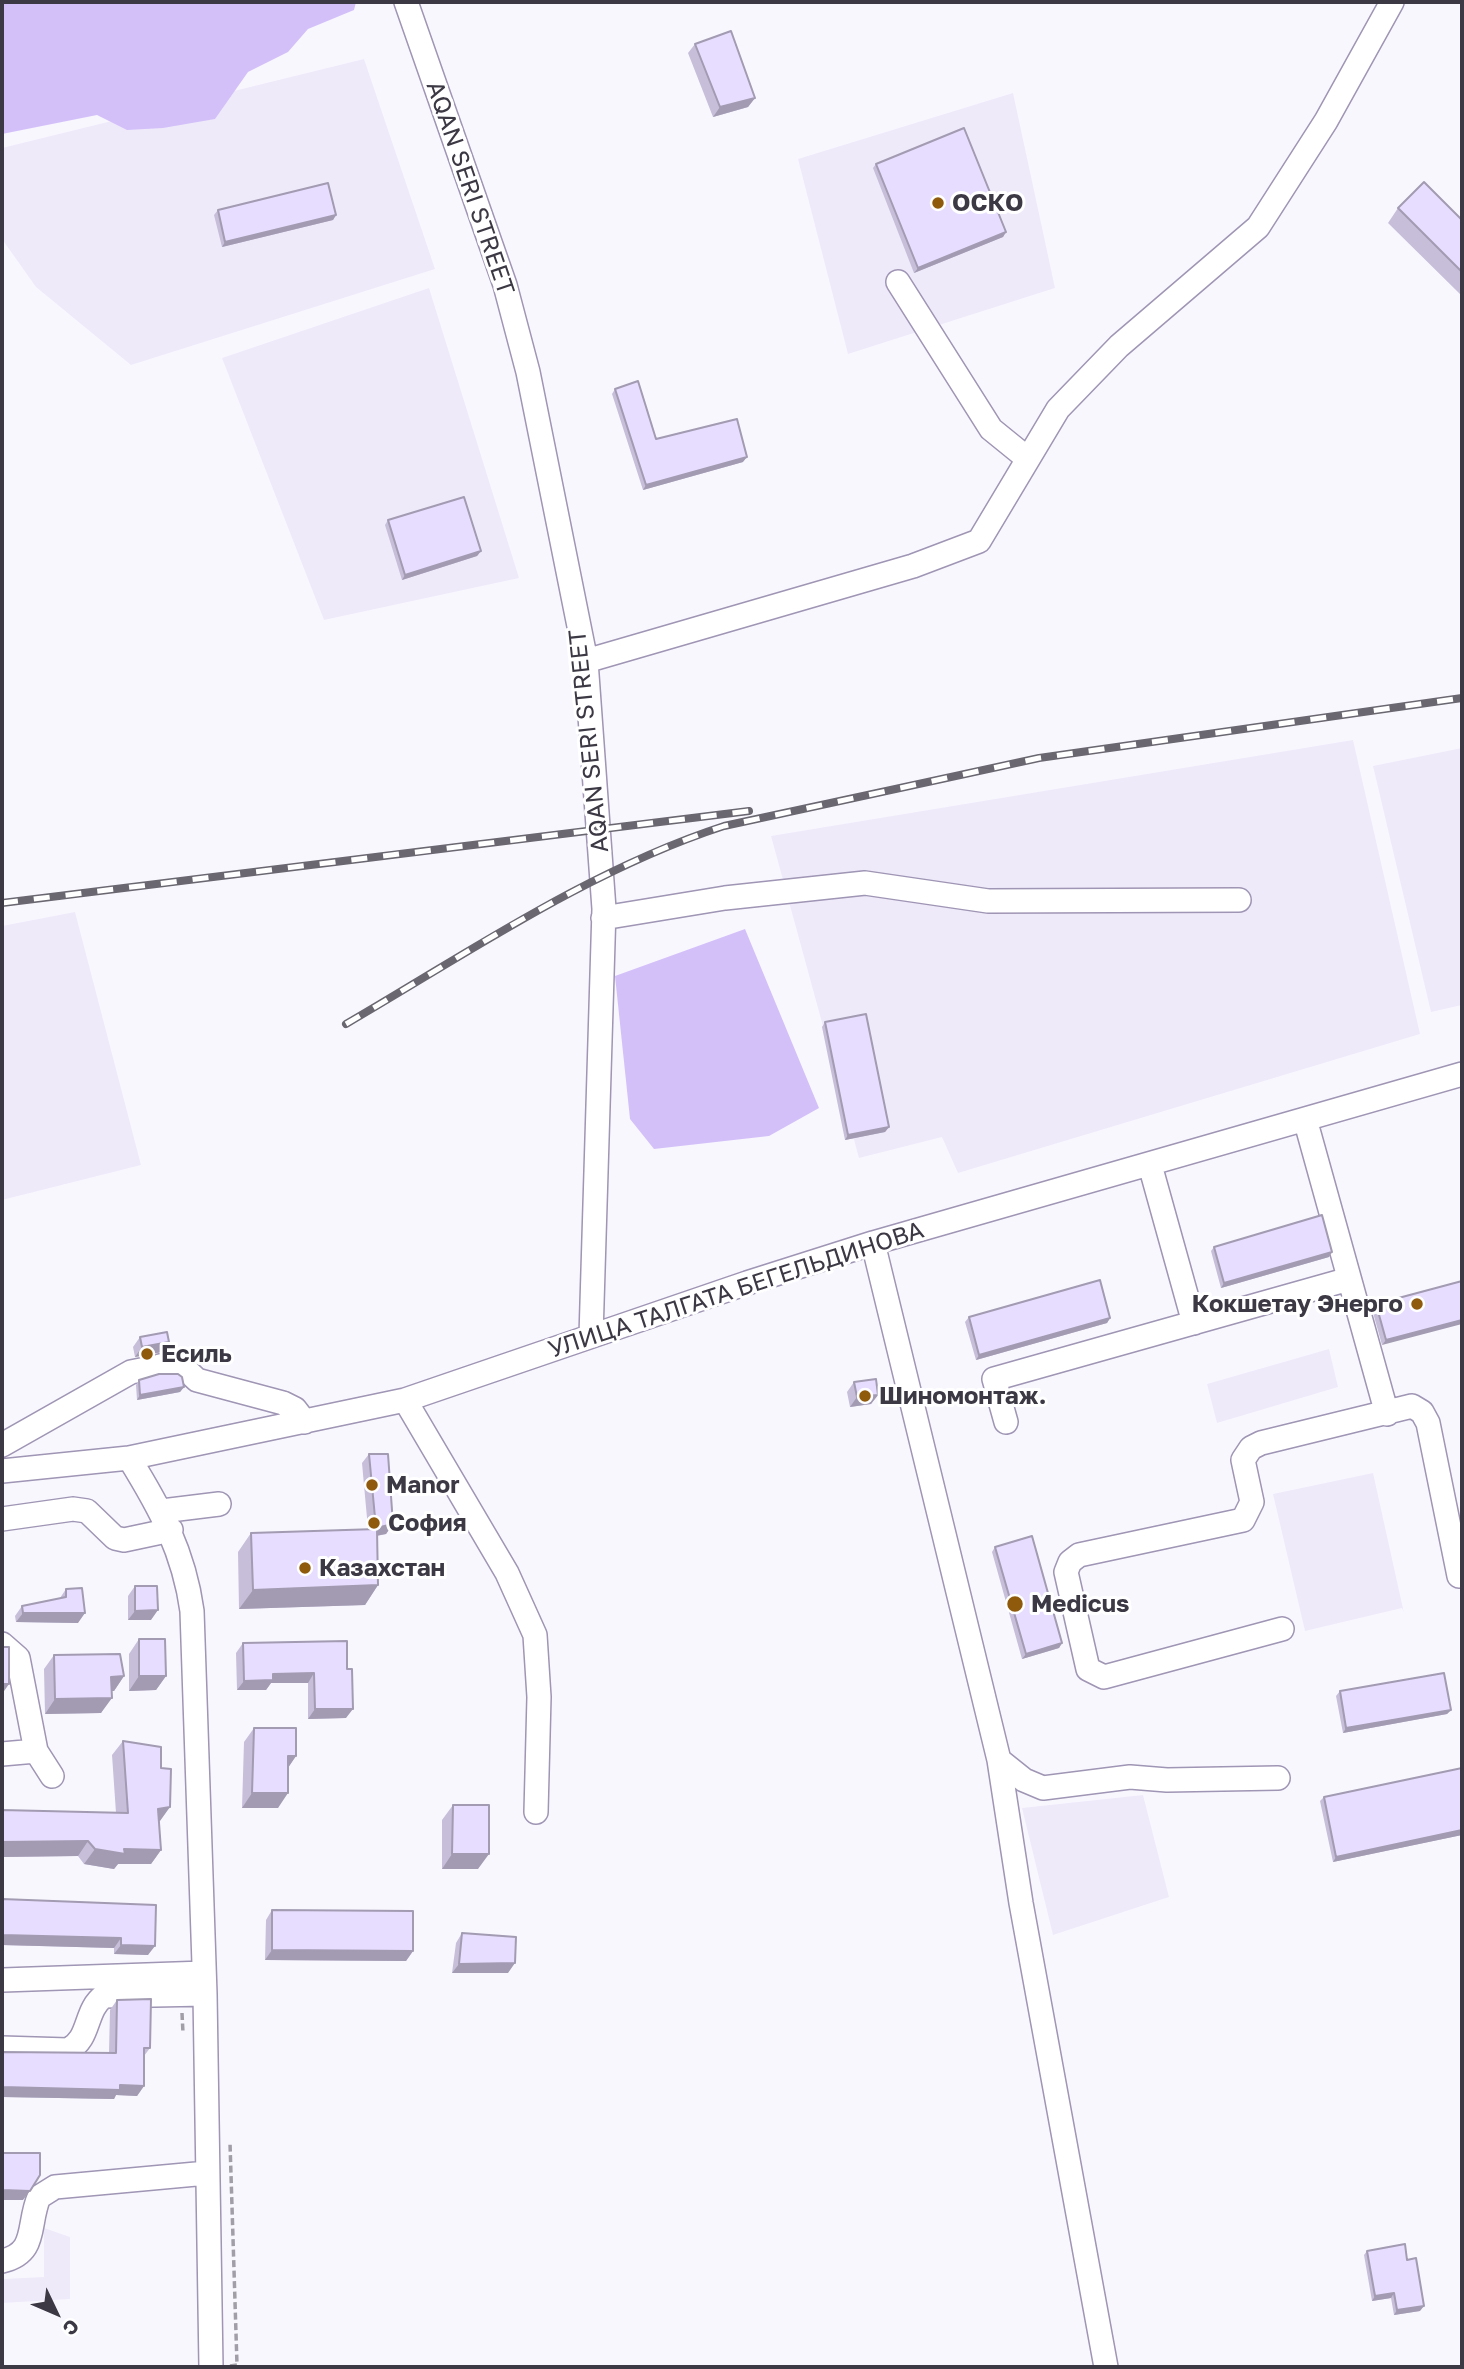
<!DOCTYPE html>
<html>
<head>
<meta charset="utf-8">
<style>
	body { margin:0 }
	#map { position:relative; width:1464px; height:2369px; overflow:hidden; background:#f9f7fe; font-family:"Golos Text",sans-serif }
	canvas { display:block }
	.frame { position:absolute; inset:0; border:4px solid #3c3844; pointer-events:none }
	.north { position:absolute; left:21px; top:2278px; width:70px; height:70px; -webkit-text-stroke:5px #fff; paint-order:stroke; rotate:134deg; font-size:19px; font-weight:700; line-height:28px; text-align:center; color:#3c3844 }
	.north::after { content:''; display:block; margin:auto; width:24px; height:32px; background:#3c3844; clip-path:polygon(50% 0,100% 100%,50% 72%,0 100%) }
</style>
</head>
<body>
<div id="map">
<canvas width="1464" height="2369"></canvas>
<div class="frame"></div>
<div class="north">С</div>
</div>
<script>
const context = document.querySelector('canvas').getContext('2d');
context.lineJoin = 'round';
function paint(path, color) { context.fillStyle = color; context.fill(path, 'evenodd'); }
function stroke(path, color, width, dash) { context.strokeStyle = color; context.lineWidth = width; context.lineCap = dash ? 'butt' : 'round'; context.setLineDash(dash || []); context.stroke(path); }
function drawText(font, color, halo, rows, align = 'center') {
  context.font = font + ' "Golos Text",sans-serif'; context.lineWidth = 6; context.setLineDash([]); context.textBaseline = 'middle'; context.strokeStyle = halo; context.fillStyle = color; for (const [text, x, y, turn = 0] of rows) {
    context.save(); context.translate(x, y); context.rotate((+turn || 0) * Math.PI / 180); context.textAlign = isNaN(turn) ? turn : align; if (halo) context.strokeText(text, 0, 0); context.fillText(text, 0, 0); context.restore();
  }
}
paint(new Path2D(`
	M364,59L435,269L131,365L36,287L2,239V148Z
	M1013,93L1055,288L848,354L798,159Z
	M429,288L519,578L324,620L222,358Z
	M1353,740L1420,1034L958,1173L942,1137L859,1158L771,836Z
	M1462,748V1005L1431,1012L1373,766Z
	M75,912L141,1165L2,1200V926Z
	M1329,1349L1338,1387L1217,1423L1207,1384Z
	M1373,1473L1404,1613L1402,1608L1305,1631L1273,1494Z
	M1143,1795L1169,1897L1053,1935L1022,1808Z
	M44,2228L70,2237V2299L2,2303V2279L44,2277Z`), '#efeafa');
paint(new Path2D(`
	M2,2H356L354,10L308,29L288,52L248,72L215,119L163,128L127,130L97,115L2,134Z
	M745,929L819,1108L769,1136L654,1149L630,1119L615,976Z`), '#d3c0f9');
const minor = new Path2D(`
	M406,2L505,285L528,372L586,661L604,909L591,1336
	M898,282L991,429L1028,459
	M586,661L913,566L979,541L1058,409L1119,346L1258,227L1326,121L1392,2
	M603,918L725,898L865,883L988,901L1239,900
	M1305,1119L1387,1414
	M1150,1165L1194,1323
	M873,1243L999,1760L1021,1903L1106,2367
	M160,1366L180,1364L197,1380L283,1403L295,1409L305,1422
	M405,1400L507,1573L535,1635L539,1697L536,1812
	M1006,1422L994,1379L1349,1279
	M2,1445L131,1372L146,1369
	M129,1458C160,1508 184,1552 192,1611L205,1994L211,2367
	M2,1471L129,1458L405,1400L747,1283L873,1243L1462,1074
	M162,1511L219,1504
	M2,1519L73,1509L87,1511L115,1538L124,1540L171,1530
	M1282,1629L1104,1677L1088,1669L1066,1572L1070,1562L1079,1555L1243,1520L1252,1502L1243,1460L1251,1448L1261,1443L1412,1406L1422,1412L1428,1423L1459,1576
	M2,1644L18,1658L36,1751L52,1776
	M2,1754L36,1751
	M999,1760L1024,1780L1043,1788L1130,1777L1167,1780L1278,1778
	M3,1980L204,1973
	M2,2048L68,2050C91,2039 84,2010 104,1996L205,1994
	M2,2261C38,2253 27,2225 39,2197L55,2187L207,2173`);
stroke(minor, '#9f95b4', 26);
stroke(new Path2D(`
	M182,2013L183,2033
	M230,2366L237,2365L230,2143`), '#a19ea8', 3.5, [7, 3.5]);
stroke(minor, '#fff', 23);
const rail = new Path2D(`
	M2,903L749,811
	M346,1024C468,953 589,870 724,826L1039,758L1462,698`);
stroke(rail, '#6a6771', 8);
stroke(rail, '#fff', 5, [16]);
paint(new Path2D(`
	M695,44L755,98L748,107L713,117L688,53Z
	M876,164L1006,232L1003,237L914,273L873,168Z
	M1398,208L1462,220V296L1388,223Z
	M218,210L336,215L333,220L222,247L214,215Z
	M615,389L656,439L743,462L643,490L612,394Z
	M388,520L481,551L477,556L402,580L385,525Z
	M825,1022L889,1127L885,1132L845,1140L822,1027Z
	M1214,1247L1332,1252L1329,1257L1221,1288L1211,1251Z
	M1462,1281L1382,1345L1372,1309L1376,1304Z
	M969,1317L1110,1318L1107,1323L976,1360L965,1322Z
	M140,1337L169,1342L162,1352L135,1357L133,1347Z
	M139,1380L184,1387L180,1392L137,1400L136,1385Z
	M854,1382L878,1395L871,1404L850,1407L847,1392Z
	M369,1454L393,1524L386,1534L377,1536L378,1585L365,1605L239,1609L238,1552L251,1533L368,1529L362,1463Z
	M995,1547L1062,1643L1059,1648L1022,1659L992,1552Z
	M135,1586L151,1620H128V1596Z
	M66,1589L78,1623L16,1622L15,1616L22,1606L60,1598Z
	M139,1639L166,1676L156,1690L129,1691V1654Z
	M347,1641L346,1718L308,1719V1683H271L266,1690H237L236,1653L243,1643Z
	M54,1655L124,1676L114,1691H112L101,1713L45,1714L44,1669Z
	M1340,1691L1451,1710L1447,1714L1343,1733L1336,1696Z
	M254,1728L296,1756L288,1767L278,1808H242L244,1742Z
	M123,1741L160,1821H159L161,1850L151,1864H118L114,1869L84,1864L78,1856L2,1857L116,1813L112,1755Z
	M1462,1768V1835L1333,1862L1320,1801L1324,1797Z
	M453,1805L478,1869H442V1820Z
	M2,1899L156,1905L148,1955L114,1954V1948L2,1945Z
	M272,1910L413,1951L406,1961L265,1960L266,1920Z
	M462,1933L508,1973H452L456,1943Z
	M117,2000L150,2048L144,2056V2086L137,2096L116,2095L114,2099L2,2097V2052L109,2053L110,2010Z
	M1367,2251L1407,2260L1420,2311L1394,2315L1391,2298L1372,2301L1364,2255Z`), '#c7beda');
paint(new Path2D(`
	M755,98L748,107L713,117L720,107Z
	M336,215L333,220L222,247L225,242Z
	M1006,232L1003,237L914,273L918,268Z
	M747,457L743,462L643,490L646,485Z
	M481,551L477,556L402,580L405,575Z
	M889,1127L885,1132L845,1140L848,1135Z
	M1332,1252L1329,1257L1221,1288L1224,1283Z
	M1110,1318L1107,1323L976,1360L979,1355Z
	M1462,1320V1324L1382,1345L1386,1340Z
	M169,1342L162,1352L135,1357L142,1347Z
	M184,1387L180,1392L137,1400L140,1395Z
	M878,1395L871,1404L850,1407L857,1397Z
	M393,1524L386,1534L369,1537L376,1528Z
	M378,1585L365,1605L239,1609L253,1590Z
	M158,1610L151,1620H128L135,1611Z
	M23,1613H85L78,1623L16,1622Z
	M1062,1643L1059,1648L1022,1659L1026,1654Z
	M314,1673L308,1683H271L266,1690H237L244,1681L273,1674Z
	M124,1676L114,1691H101L111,1677Z
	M139,1676H166L156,1690L129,1691Z
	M2,1684H9L2,1694Z
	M112,1698L101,1713L45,1714L55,1699Z
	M315,1709H353L346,1718L308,1719Z
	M1451,1710L1447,1714L1343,1733L1346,1728Z
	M288,1756H296L286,1771Z
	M252,1793H288L278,1808H242Z
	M170,1807L160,1821L148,1824L158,1809Z
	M1462,1830V1835L1333,1862L1336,1857Z
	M88,1841L78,1856L2,1857V1842Z
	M95,1849H124L161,1850L151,1864H118L114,1869L84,1864Z
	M452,1854H489L478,1869H442Z
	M2,1935L121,1938L114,1948L2,1945Z
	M121,1945L155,1946L148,1955L114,1954Z
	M272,1950L413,1951L406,1961L265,1960Z
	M515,1963L508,1973H452L459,1964Z
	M120,2085L144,2086L137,2096L116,2095L114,2099L2,2097V2087Z
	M2,2190L30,2191L23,2200H2Z
	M1394,2293L1391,2298L1372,2301L1375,2296Z
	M1424,2306L1420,2311L1394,2315L1397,2310Z`), '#a29bb2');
const building = new Path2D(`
	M731,31L755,98L720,107L695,44Z
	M964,128L1006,232L918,268L876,164Z
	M1424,182L1462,220V272L1398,208Z
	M328,183L336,215L225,242L218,210Z
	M638,381L656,439L737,419L747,457L646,485L615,389Z
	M464,497L481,551L405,575L388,520Z
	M866,1014L889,1127L848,1135L825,1022Z
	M1322,1215L1332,1252L1224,1283L1214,1247Z
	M1100,1280L1110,1318L979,1355L969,1317Z
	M1462,1281V1320L1386,1340L1376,1304Z
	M167,1332L169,1342L142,1347L140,1337Z
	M159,1374H178L182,1377L184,1387L140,1395L139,1380Z
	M876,1379L878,1395L857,1397L854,1382Z
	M369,1454H388L393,1524L376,1528Z
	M377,1529L378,1585L253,1590L251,1533Z
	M1032,1536L1062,1643L1026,1654L995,1547Z
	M135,1586H157L158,1610L135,1611Z
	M82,1588L85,1613H23L22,1606L66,1597V1589Z
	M139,1639H165L166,1676H139Z
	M347,1641V1669H352L353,1709H315L314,1673L273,1674V1680L244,1681L243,1643Z
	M2,1647H9V1684H2Z
	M120,1654L124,1676L111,1677L112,1698L55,1699L54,1655Z
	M1444,1673L1451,1710L1346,1728L1340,1691Z
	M254,1728H296V1756H288V1793H252Z
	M123,1741L161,1747V1768L171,1769L170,1807L158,1809L161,1850L124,1849L125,1854L95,1849L88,1841L2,1842V1810L128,1813Z
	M1462,1768V1830L1336,1857L1324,1797Z
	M453,1805H489V1854H452Z
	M2,1899L156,1905L155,1946L121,1945V1938L2,1935Z
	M272,1910L413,1911V1951L272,1950Z
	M462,1933L516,1937L515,1963L459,1964Z
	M151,1999L150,2048H144V2086L120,2085V2090L2,2087V2052L116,2053L117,2000Z
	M2,2153H40V2175L30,2191L2,2190Z
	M1405,2244L1407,2260L1416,2258L1424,2306L1397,2310L1394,2293L1375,2296L1367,2251Z`);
paint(building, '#e7ddfe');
stroke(building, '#a29bb2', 2);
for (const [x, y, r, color] of [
	[938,203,7,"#8f5a0c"],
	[1417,1304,7,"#8f5a0c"],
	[147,1354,7,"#8f5a0c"],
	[865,1396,7,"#8f5a0c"],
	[372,1485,7,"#8f5a0c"],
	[374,1523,7,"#8f5a0c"],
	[305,1568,7,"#8f5a0c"],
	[1015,1604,9,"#8f5a0c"]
]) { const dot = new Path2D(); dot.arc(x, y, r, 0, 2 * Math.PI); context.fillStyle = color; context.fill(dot); stroke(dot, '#fff', 2.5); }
drawText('24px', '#3c3844', '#fff', [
	["AQAN SERI STREET",470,188,71],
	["AQAN SERI STREET",589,741,-96],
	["УЛИЦА ТАЛГАТА БЕГЕЛЬДИНОВА",736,1290,-18]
]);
drawText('bold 24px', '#3c3844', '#fff', [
	["ОСКО",952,203],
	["Кокшетау Энерго",1403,1304,"right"],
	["Есиль",161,1354],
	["Шиномонтаж.",879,1396],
	["Manor",386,1485],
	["София",388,1523],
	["Казахстан",319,1568],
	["Medicus",1031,1604]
], 'left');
</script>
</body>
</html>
